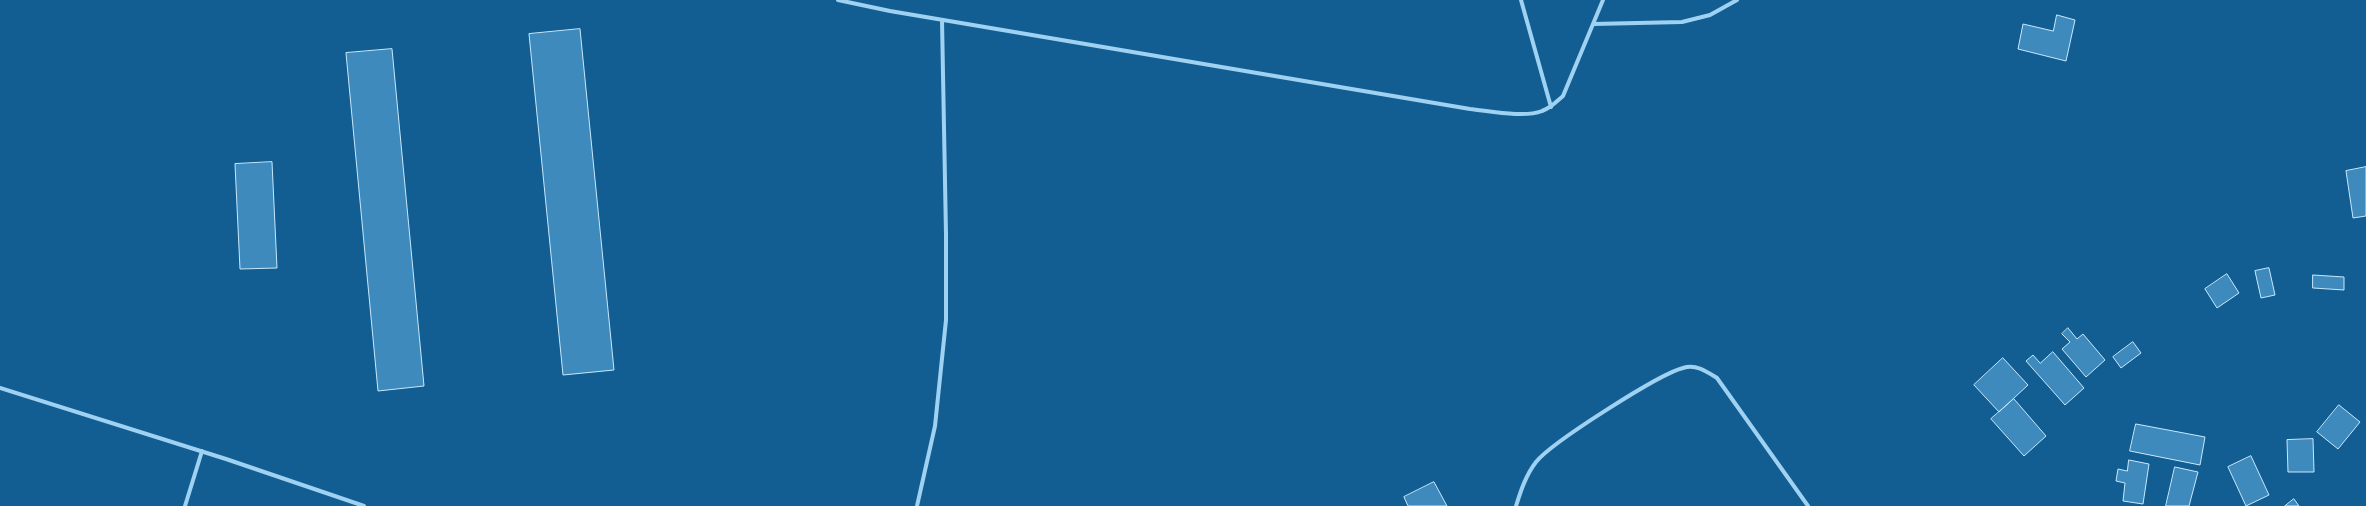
<!DOCTYPE html>
<html>
<head>
<meta charset="utf-8">
<style>
	body { margin:0 }
	canvas { display:block; background:#125e92 }
</style>
</head>
<body>
<canvas width="2366" height="506"></canvas>
<script>
const context = document.querySelector('canvas').getContext('2d');
context.lineJoin = 'round';
function paint(path, color) { context.fillStyle = color; context.fill(path, 'evenodd'); }
function stroke(path, color, width, dash) { context.strokeStyle = color; context.lineWidth = width; context.lineCap = dash ? 'butt' : 'round'; context.setLineDash(dash || []); context.stroke(path); }
const building = new Path2D(`
	M2057,15L2075,20L2066,61L2018,49L2023,24L2053,31Z
	M580,29L614,370L563,375L529,34Z
	M392,49L424,386L378,391L346,53Z
	M272,162L277,268L240,269L235,164Z
	M2366,167V216L2353,218L2346,171Z
	M2269,268L2275,295L2261,298L2255,271Z
	M2227,274L2239,293L2217,308L2205,289Z
	M2313,275L2344,277V290L2313,288Z
	M2068,328L2077,339L2083,334L2105,360L2086,377L2062,349L2070,342L2062,334Z
	M2133,342L2141,353L2121,368L2113,357Z
	M2053,352L2084,388L2065,405L2026,361L2033,355L2040,363Z
	M2003,358L2028,385L1999,412L1974,385Z
	M2014,399L2046,436L2024,456L1991,419Z
	M2339,405L2360,422L2338,449L2317,432Z
	M2136,424L2205,437L2200,465L2130,451Z
	M2313,439L2314,472H2288L2287,440Z
	M2251,456L2269,495L2246,506L2228,467Z
	M2129,460L2149,464L2143,504L2123,501L2125,483L2116,481L2118,469L2127,471Z
	M2175,467L2198,472L2189,506H2166Z
	M1434,482L1447,506H1408L1404,497Z
	M2294,499L2299,506H2285Z`);
paint(building, '#3f8abd');
stroke(building, '#c7e8fd', 1);
stroke(new Path2D(`
	M838,0L890,11L1470,109C1490,111 1524,118 1542,111C1551,108 1556,102 1563,96L1603,0
	M1521,0L1551,107
	M1593,24L1682,22L1710,15L1737,0
	M0,388L226,459L364,506
	M185,506L202,451
	M917,506L935,426L946,320V235L942,20
	M1516,506C1521,490 1526,475 1536,462C1551,443 1659,374 1683,368C1696,364 1706,371 1717,378L1808,506`), '#9fd2f2', 4);
</script>
</body>
</html>
